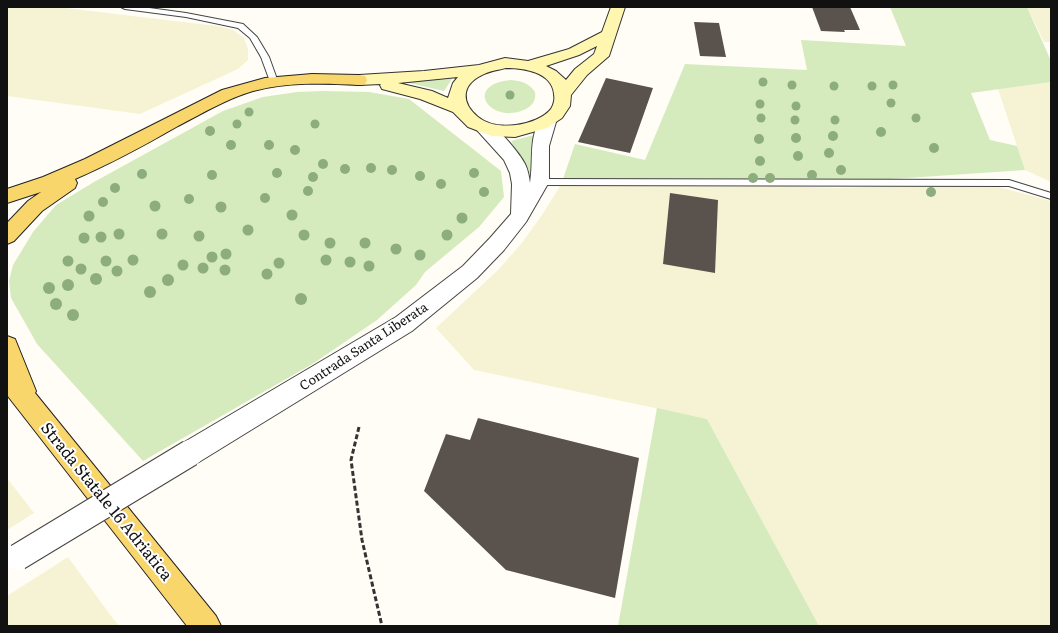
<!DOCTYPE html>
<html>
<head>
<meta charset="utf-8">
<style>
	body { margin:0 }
	#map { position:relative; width:1058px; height:633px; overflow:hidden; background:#fffdf5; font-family:Literata,serif }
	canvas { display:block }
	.frame { position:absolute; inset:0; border:8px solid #111; pointer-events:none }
</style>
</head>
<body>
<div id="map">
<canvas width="1058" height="633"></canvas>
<div class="frame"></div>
</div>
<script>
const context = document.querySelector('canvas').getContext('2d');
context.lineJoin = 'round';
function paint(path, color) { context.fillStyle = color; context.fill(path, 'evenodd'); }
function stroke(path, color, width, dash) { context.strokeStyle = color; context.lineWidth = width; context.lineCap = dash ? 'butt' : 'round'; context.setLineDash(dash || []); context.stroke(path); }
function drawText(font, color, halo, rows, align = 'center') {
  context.font = font + ' Literata,serif'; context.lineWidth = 4; context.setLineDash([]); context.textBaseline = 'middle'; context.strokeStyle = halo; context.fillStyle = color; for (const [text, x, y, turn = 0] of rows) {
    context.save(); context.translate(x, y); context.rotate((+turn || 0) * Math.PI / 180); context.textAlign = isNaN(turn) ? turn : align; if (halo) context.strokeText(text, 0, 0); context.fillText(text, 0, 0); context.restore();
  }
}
paint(new Path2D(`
	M7,7H57L217,26L233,30L244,38L248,49V60L238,69L140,114L7,96Z
	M1027,7H1051V42H1044Z
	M1051,82V182L1025,170L998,89Z
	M762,185L836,188L892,186H995L1051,201V626H819L707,419L474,370L436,328L499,269L521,244L542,215L560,186Z
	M7,478L34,513L7,530Z
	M68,557L114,620L120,626H7V596Z`), '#f6f3d4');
paint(new Path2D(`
	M890,7H1027L1051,61V82L971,93L990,140L1017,146L1025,170L892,179H563L575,144L645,160L685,64L807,70L801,40L906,46Z
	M452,79L444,91L405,82Z
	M511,80C521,81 529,83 535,92C536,100 533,105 526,109C492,126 461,85 511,80Z
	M323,91L369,92L409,99L501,171L504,197L479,227L425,272L416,285L377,320L314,363L143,461L37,344L11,298L9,281L13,265L33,232L56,205L94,182L223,111L263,97L297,92Z
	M534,135L532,180L511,141Z
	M657,408L707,419L819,626H618Z`), '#d5ebbd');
paint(new Path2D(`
	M812,7H850L860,30H844L845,32L821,31Z
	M694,22L719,23L726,57L700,56Z
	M606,78L653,88L630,153L578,142Z
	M670,193L718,200L715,273L663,264Z
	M478,418L639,458L615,598L506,570L424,491L446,434L470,440Z`), '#5a524d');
const service = new Path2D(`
	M121,7H142L186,13L243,24L257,37L269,57L278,82L277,84H271L261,57L250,38L238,28L186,17L125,9Z
	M540,179L1009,180L1051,193V199L1009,186L540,185L535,182Z`);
const tertiary = new Path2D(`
	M547,116L553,118L556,122L549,146V182L526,222L504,250L477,278L412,331L199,462L190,465L181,462L177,453L181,444L396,317L463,266L490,238L511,214L512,184L510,173L504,160L475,128L478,124C482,123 486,122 490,124C500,130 520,154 525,164C528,170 529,176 530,183C534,160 528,139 541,118Z`);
const secondary = new Path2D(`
	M611,7H625L609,56L587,75L571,95L570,106L562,118L547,128L515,137L492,136L468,127L453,112L420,99L382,89L380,85L381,84L359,85L353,84L351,80L353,76L359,75L424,71L479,65L505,58L528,61L569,49L602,32ZM597,46L594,54L575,69L566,80L556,71L546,66L579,55ZM506,68C524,68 552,72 554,94C555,99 554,104 551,109C537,126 496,132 478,117C461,103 461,85 482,75C489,71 498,70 506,68ZM458,77L453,83L448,98L432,91L398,83Z`);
const primary = new Path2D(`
	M312,74L359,75L365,76L367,80L365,84L359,85C324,83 287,82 253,91C226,99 203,113 178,126C145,145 110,164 75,179L77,183L75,188L42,211L14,241L7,244V223L28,201L41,192L7,203V189L43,177L85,159L222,90L265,78Z
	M7,336L15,339L36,391L35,393L216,616L221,626H187L7,395Z`);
stroke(service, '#444', 2);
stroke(tertiary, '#444', 2);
stroke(secondary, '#333', 2);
stroke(primary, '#222', 2);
stroke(new Path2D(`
	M359,427L351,460L362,540L382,626`), '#333', 3, [5, 2.5]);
paint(service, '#fff');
paint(tertiary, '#fff');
paint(secondary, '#fff6b0');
paint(primary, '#f9d66b');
const tertiaryBridge = new Path2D(`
	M18,557L190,453`);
stroke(tertiaryBridge, '#444', 28, []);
stroke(tertiaryBridge, '#fff', 26);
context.fillStyle = '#8dad7f';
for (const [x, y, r] of [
	[763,82,4.5],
	[792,85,4.5],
	[893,85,4.5],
	[834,86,4.5],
	[872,86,4.5],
	[510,95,4.5],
	[891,103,4.5],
	[760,104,4.5],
	[796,106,4.5],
	[249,112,4.5],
	[761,118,4.5],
	[916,118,4.5],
	[795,120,4.5],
	[835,120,4.5],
	[237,124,4.5],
	[315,124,4.5],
	[210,131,5],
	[881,132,5],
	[833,136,5],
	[796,138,5],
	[759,139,5],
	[231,145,5],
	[269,145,5],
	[934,148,5],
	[295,150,5],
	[829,153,5],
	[798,156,5],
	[760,161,5],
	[323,164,5],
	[371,168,5],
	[345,169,5],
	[392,170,5],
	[841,170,5],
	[277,173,5],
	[474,173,5],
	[142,174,5],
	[212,175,5],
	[812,175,5],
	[420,176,5],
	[313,177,5],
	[753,178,5],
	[770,178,5],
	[441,184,5],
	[115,188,5],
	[308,191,5],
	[484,192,5],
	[931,192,5],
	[265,198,5],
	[189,199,5],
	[103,202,5],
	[155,206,5.5],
	[221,207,5.5],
	[292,215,5.5],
	[89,216,5.5],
	[462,218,5.5],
	[248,230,5.5],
	[119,234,5.5],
	[162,234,5.5],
	[304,235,5.5],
	[447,235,5.5],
	[199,236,5.5],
	[101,237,5.5],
	[84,238,5.5],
	[330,243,5.5],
	[365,243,5.5],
	[396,249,5.5],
	[226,254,5.5],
	[420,255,5.5],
	[212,257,5.5],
	[133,260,5.5],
	[326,260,5.5],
	[68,261,5.5],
	[106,261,5.5],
	[350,262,5.5],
	[279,263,5.5],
	[183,265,5.5],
	[369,266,5.5],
	[203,268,5.5],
	[81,269,5.5],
	[225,270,5.5],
	[117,271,5.5],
	[267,274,5.5],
	[96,279,6],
	[168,280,6],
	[68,285,6],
	[49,288,6],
	[150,292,6],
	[301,299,6],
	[56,304,6],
	[73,315,6]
]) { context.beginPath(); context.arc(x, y, r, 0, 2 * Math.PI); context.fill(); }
drawText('13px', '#111', '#fff', [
	["Contrada Santa Liberata",364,347,-33]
]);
drawText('16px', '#111', '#fff', [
	["Strada Statale 16 Adriatica",106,502,51]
]);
</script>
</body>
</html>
